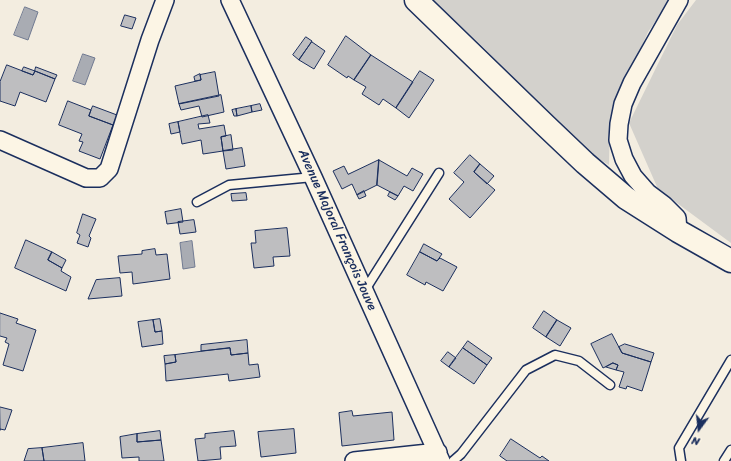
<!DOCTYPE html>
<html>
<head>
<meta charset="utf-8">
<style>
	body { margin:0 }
	#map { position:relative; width:731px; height:461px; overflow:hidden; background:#f3ede0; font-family:Sriracha,sans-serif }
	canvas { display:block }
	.north { position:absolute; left:679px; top:409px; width:40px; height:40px; -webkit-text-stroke:3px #fcf5e5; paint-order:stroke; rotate:195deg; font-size:11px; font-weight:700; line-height:16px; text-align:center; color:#1b2f5e }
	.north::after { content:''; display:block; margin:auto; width:14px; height:18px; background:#1b2f5e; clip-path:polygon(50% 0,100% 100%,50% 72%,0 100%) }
</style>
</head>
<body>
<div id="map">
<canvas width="731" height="461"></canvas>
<div class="north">N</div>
</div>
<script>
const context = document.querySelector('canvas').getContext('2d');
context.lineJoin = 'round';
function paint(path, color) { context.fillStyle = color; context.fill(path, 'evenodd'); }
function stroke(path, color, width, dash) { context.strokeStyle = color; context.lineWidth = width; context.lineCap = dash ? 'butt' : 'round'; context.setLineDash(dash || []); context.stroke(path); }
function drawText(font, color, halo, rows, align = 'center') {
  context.font = font + ' Sriracha,sans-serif'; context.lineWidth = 3; context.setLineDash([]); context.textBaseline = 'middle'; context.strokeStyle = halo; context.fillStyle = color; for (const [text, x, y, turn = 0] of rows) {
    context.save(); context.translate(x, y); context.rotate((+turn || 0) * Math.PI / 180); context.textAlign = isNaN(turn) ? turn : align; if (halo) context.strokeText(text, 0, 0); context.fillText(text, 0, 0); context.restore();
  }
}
paint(new Path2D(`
	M433,0H670L648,32L610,118L609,165L595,157L570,137L484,48Z
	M696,0H731V243L658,189L629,123L677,25Z`), '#d3d1cc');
const water = new Path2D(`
	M25,7L38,12L28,40L14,35Z
	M83,54L95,58L85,85L73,81Z
	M192,241L195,267L183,269L180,243Z`);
paint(water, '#a9acb3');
stroke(water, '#707a91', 1);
const building = new Path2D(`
	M125,15L136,18L132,29L121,26Z
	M346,36L371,55L354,80L348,76L347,78L328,65Z
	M306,37L312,41L299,60L293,55Z
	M312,42L325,51L314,69L299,60Z
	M371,55L413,82L396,108L383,99L379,105L362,94L366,87L354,80Z
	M7,65L33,75L35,71L55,79L46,102L20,92L15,106L0,101V82Z
	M24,67L35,71L33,75L22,71Z
	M36,67L57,75L55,79L35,71Z
	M420,71L434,80L409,118L396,108Z
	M215,72L219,96L179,104L175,86L201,80L200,75Z
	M200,74L201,80L195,81L194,77Z
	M221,95L224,112L202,117L199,106L181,110L179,104Z
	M68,101L91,110L89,116L113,125L100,159L79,151L83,142L79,141L82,134L59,125Z
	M260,104L262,110L252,112L251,106Z
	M93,106L117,115L113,125L89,116Z
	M251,106L252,112L237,116L236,109Z
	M236,109L237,116H234L232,110Z
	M208,115L210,123L198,124L199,129L224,125L226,136L221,137L223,151L203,154L201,140L182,144L178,122Z
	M178,122L180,132L171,134L169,124Z
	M231,135L233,150L223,151L221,137Z
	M242,148L245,166L226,169L223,151Z
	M470,155L480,164L474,172L495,190L470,218L449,199L464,182L454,173Z
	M379,160L377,185L357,195L352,184L342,189L333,171L344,166L348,174Z
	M379,160L407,176L412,168L423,174L413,191L404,186L398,196L377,185Z
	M480,164L494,176L487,184L474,172Z
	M364,191L366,196L359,199L357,195Z
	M390,192L398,196L395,200L388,196Z
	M246,193L247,200L232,201L231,194Z
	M181,209L183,222L167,224L165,212Z
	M83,214L96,219L89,236L91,238L88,247L77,243L80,235L77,233Z
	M194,220L196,232L180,234L178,222Z
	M287,228L290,256L273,257L274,266L254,268L251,243H256L255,231Z
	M26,240L52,252L48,260L62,268L61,271L71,277L66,291L15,268Z
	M424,244L442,254L437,261L420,252Z
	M155,249L156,255L167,254L170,279L133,284L132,272L120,273L118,256L142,254V251Z
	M52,252L66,260L62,268L48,260Z
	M420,252L437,261L440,258L457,267L443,291L426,282L425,285L407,275Z
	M120,278L122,296L88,299L96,280Z
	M544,311L557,320L546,337L533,328Z
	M0,313L18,319L16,323L36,330L23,371L3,365L9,344L5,342L7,338L0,336Z
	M160,319L162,331L155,332L153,320Z
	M153,320L155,332L162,331L163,344L142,347L138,322Z
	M557,320L571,328L560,346L546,337Z
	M612,334L622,353L651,362L642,391L627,386L626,389L619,387L624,372L616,370L618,365L613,363L603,368L591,344Z
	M247,340L248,353L231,355L230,348L201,351V345Z
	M468,341L492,358L487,365L463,348Z
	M625,344L654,353L651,362L622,353L619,347Z
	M230,348L231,355L248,353L249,365L258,364L260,377L229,381L228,374L166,381L165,364L176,362L175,355Z
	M463,348L487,365L474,384L449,367Z
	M448,352L456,358L449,367L441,361Z
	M175,355L176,362L165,364L164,356Z
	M613,363L618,365L616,370L606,367Z
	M0,407L12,410L5,430L0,429V430Z
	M352,411L353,416L392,412L394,440L342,446L339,413Z
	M294,429L296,453L261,457L258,432Z
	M160,431L161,440L137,442V434Z
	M234,431L236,446L220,447L221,459L198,461L195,439L205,438V434Z
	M137,434V442L161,440L164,461H139V457L122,458L120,437Z
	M511,439L540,458L542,456L549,461H507L500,456Z
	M83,443L85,461H44L42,448Z
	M42,448L44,461H24L28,449Z`);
paint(building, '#bebec0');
stroke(building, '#1b2f5e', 1);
const service = new Path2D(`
	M197,202L229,185L313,177
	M365,290L439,173
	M453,461L461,454L526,370L555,355L579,361L610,385
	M681,461L679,448L731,360
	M724,461L731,450`);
const minor = new Path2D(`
	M230,0L313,177L441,461
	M0,140L86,178H100L109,169L150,40L165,0
	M678,231L677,218L664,205L648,193L633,176L624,159L618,140L619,124L623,104L632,83L679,0
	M354,461L438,452`);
const primary = new Path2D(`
	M416,0L545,125L585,163L626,198L678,231L731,261`);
stroke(service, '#1b2f5e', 11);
stroke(minor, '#1b2f5e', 20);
stroke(primary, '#1b2f5e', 25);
stroke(service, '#fcf5e5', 8);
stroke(minor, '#fcf5e5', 17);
stroke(primary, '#fcf5e5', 22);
drawText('13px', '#1b2f5e', '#fcf5e5', [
	["Avenue Majoral François Jouve",337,230,66]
]);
</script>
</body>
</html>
